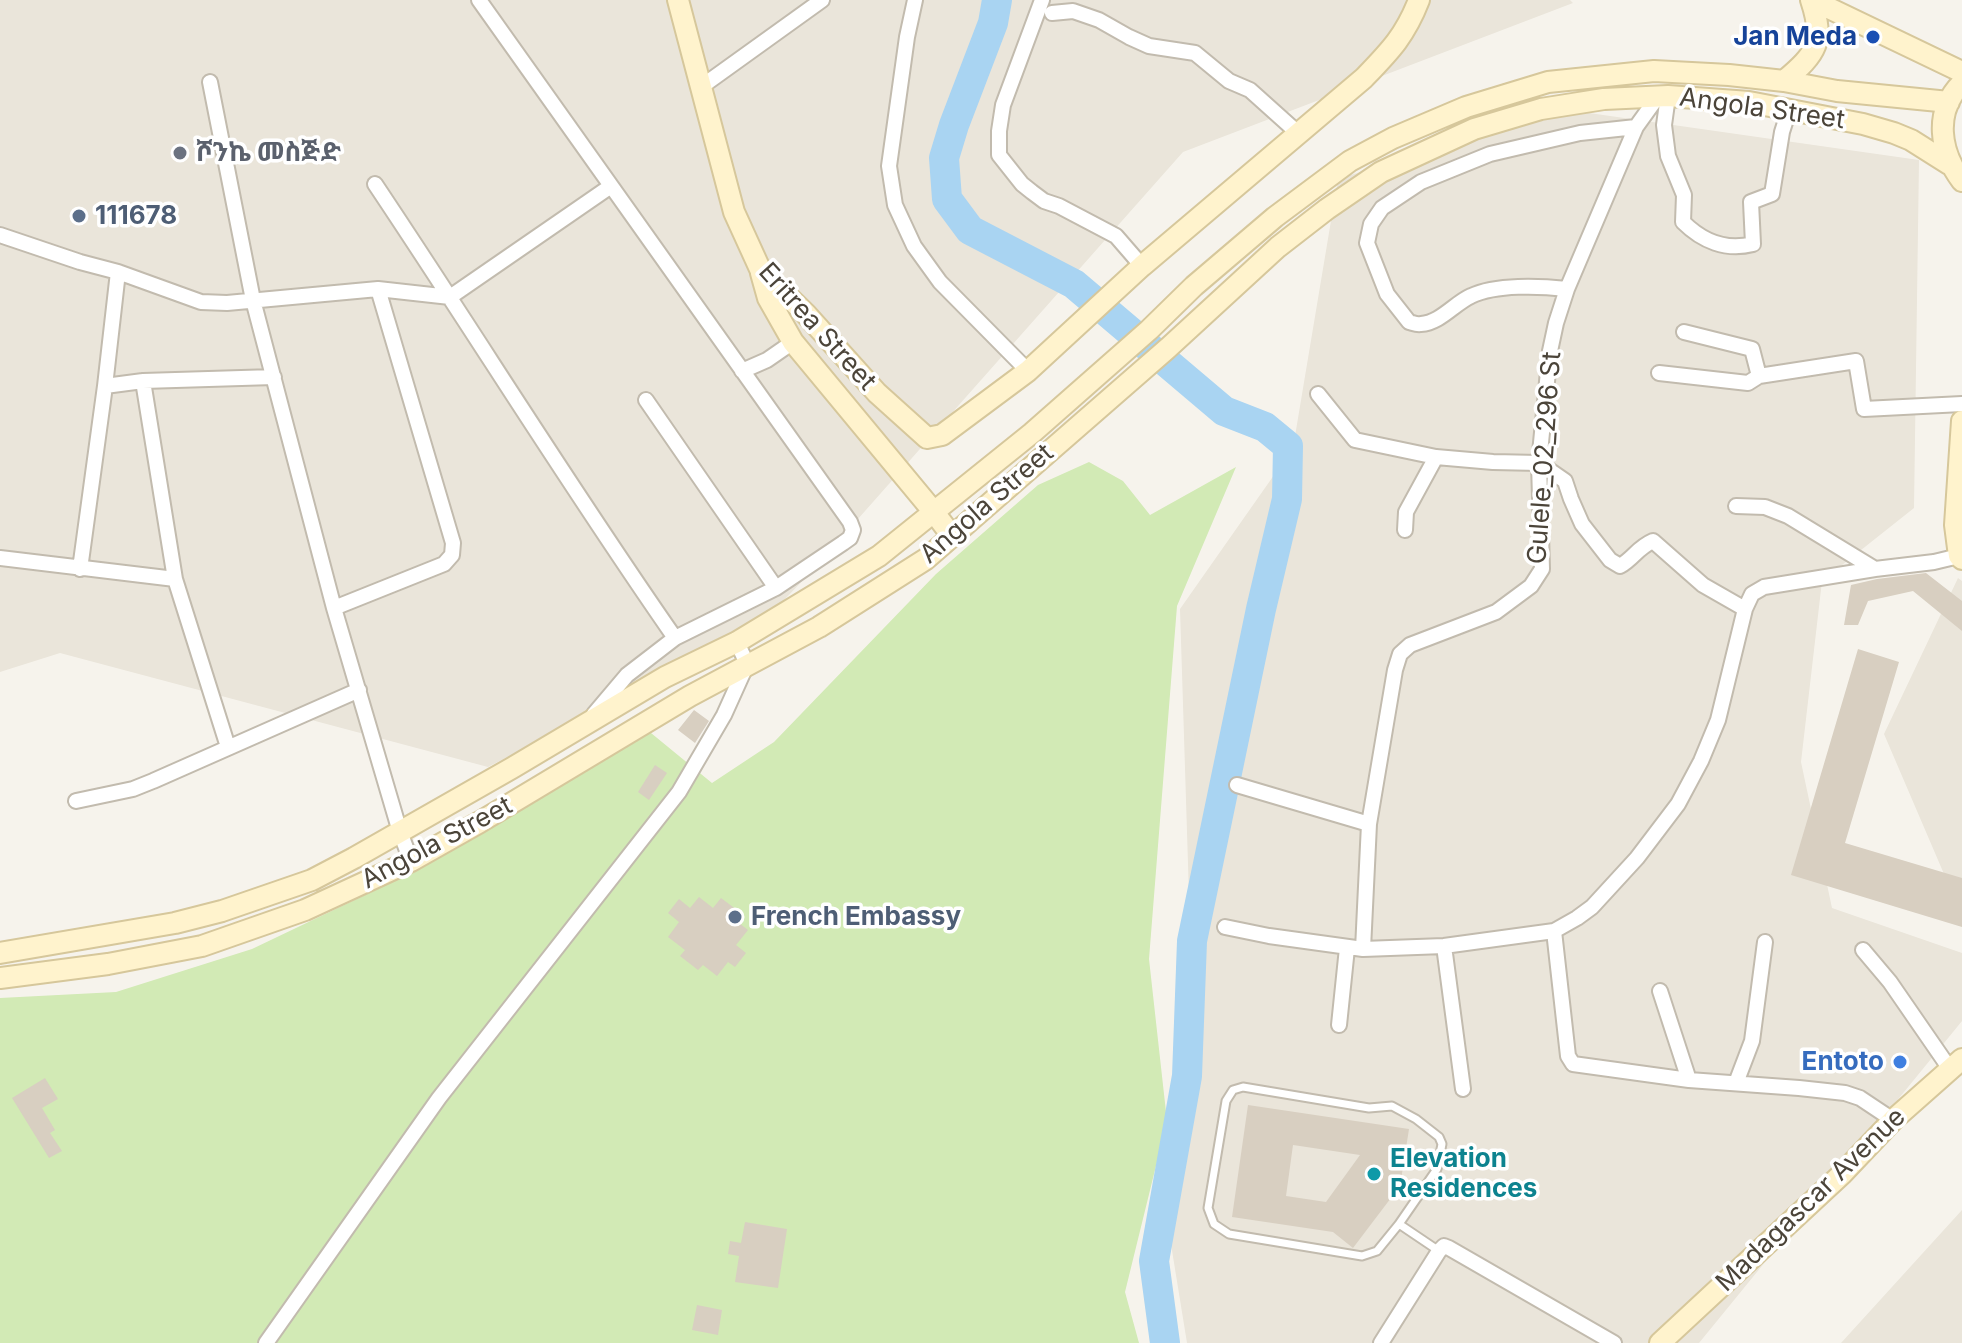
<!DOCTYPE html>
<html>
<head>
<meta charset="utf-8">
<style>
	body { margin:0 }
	canvas { display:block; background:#f6f3ec }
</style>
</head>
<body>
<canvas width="1962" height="1343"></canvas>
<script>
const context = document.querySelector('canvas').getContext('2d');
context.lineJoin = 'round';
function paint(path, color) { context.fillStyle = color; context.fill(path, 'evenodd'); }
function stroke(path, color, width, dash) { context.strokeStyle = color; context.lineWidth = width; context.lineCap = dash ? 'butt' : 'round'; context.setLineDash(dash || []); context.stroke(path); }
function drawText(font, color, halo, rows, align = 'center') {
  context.font = font + ' Inter,"Noto Sans Ethiopic",sans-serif'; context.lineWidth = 7; context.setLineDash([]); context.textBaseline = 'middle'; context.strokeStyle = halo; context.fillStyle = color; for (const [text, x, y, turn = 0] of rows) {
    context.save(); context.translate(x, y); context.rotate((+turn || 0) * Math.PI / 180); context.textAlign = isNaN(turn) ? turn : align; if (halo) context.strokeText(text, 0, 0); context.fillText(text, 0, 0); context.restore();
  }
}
paint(new Path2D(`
	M0,0H1570L1573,3L1183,152L811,572L733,653L651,682L488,767L60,653L0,672Z
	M1561,109L1919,160L1914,508L1822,581L1801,762L1832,908L1962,953V1021L1699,1343H1187L1169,1232L1194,1055L1180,609L1293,448L1338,179Z
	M1958,578L1962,581V916L1884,734Z
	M1962,1210V1343H1841Z`), '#eae5da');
paint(new Path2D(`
	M1089,462L1123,481L1150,515L1236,467L1177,606L1149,959L1167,1121L1125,1292L1139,1343H0V998L116,992L252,949L386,885L635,733H651L712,783L774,742L936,574L1038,485Z`), '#d2eab5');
stroke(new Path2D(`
	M997,0L993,23L954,125L944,158L947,199L970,230L1074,284L1224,411L1265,427L1288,446L1287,499L1261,609L1192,941L1187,1076L1154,1261L1165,1343`), '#a9d4f2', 30);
paint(new Path2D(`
	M1926,573L1962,601V631L1913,591L1868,601L1858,625H1844L1851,585L1877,579Z
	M1858,649L1899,662L1845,843L1962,878V927L1791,875Z
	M694,710L709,721L695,743L678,730Z
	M655,765L667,773L649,800L638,792Z
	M699,897L713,908L721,898L741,913L735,920L748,930L736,945L746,953L735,967L728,962L717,976L703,965L698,970L680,956L685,950L668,937L679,922L668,913L679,899L690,908Z
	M45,1078L58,1099L42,1108L55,1130L50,1133L62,1151L49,1158L12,1098Z
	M1248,1105L1409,1129L1400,1186L1353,1248L1333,1232L1232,1217ZM1293,1145L1360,1155L1326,1202L1286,1196Z
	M745,1222L787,1229L778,1288L735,1282L739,1256L728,1254L730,1241L741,1243Z
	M697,1305L722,1310L718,1335L692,1330Z`), '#d8cfc1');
const service = new Path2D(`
	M1399,1224L1377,1251L1362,1256L1229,1234L1214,1224L1208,1208L1226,1101L1233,1090L1243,1087L1369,1108L1392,1106L1416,1119L1439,1137L1442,1144L1437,1169L1399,1224L1439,1251`);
const minor = new Path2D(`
	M479,0L850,522L853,530L850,538L843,543L776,588L675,638L627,675L594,714
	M915,0L907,37L889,166L895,205L914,246L940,282L1028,371
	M1042,0L1003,105L999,131V155L1022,184L1032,192L1044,201L1059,206L1116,236L1142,266
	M1052,13L1073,11L1099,20L1129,37L1149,46L1195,53L1229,81L1250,90L1299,134
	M210,82L253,300L334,608L400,832L411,861
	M701,87L822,0
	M1668,96L1664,125L1668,156L1684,195L1683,222C1702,241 1726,251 1753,244L1751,202L1772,194L1782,132L1789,110
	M375,184C476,335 571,489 675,638
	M0,235L80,262L118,272L201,302L227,303L378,289L450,297L611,186
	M1567,289C1540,286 1496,284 1471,296C1455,303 1440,323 1421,324C1417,325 1413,323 1409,322L1387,294L1367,243L1371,224L1382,208L1421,182L1490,154L1580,133L1636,127
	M1684,332L1752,349L1759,376L1856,361L1864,409L1962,404
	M742,371L767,360L793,342
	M1659,373L1748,383L1759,376
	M143,381L175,579L228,747
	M105,386L143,381L274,377
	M1318,394L1355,440L1436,457L1493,462L1539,463
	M646,400L776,588
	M1539,463L1565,481L1571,499L1582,524L1610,560L1620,566C1634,558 1637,548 1653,541L1703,585L1745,609
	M1736,506L1765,507L1788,516L1875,569
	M1405,530L1406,512L1436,457
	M0,558L175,579
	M80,569L105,386L118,272
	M334,608L444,564L452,555L453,543L378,289
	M1237,785L1369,824
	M76,801L133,789L153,781L359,690
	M1225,927L1269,936L1363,949L1444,946L1554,931L1577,918L1592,907L1637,858L1678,804L1701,761L1718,720L1745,609L1752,594L1764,587L1875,569L1934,562L1959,556
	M1554,931L1568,1056L1573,1064L1689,1080L1799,1088L1845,1093L1860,1098L1893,1120
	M1444,946L1463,1089
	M1363,949L1369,824L1395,670L1400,654L1410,645L1496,612L1531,586L1542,569L1539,463L1550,351L1556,323L1567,289L1636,127L1659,95
	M1863,950L1890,982L1950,1069
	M1660,991L1689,1080
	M1339,1025L1347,948
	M1736,1083L1752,1041L1765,942
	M266,1343L439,1098L679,792L724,715L747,664L737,642
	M1381,1343L1439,1251L1444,1246L1449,1248L1614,1343`);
const secondary = new Path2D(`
	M678,0L734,212L760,269L806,314L877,393L927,438L942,435L1028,371L1142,266L1364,78C1390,51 1405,36 1419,0
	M1812,0L1962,72
	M1784,81C1817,53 1825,42 1811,0
	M1962,83C1933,112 1940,152 1962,181
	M761,273L768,298L793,342L933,511L952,536
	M1962,421L1955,525L1959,556L1962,559
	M0,953L175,923L222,911L312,880L354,858L512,768L665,677L737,642L879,556L1032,433L1149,330L1194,286L1275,217L1350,161L1393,138L1466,107L1548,82L1654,71L1729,75L1784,81L1837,91L1949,102
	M0,978L108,964L202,946L305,910L411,861L480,822L690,696L819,627L926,559L1168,348L1278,247L1327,209L1381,172L1474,129L1541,109L1604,99L1668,96L1749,102L1863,124L1894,133L1911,140L1949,164
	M1660,1343L1842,1174L1893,1120L1962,1059`);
stroke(service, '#c2bbae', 11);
stroke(minor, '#c2bbae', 18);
stroke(secondary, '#d6c79b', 24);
stroke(service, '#fff', 7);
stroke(minor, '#fff', 14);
stroke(secondary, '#fff3cd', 20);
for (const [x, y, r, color] of [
	[1873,37,8,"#1a4fb4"],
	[180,153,8,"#6b7280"],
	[79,216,8,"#5c6f8a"],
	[735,917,8,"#5c6f8a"],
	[1900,1062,8,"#3f7fe0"],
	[1374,1174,8,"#0f9aa8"]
]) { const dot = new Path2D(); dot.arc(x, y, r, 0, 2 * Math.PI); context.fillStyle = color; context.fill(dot); stroke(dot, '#fff', 3); }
drawText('bold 26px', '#164399', '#fff', [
	["Jan Meda",1857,37]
], 'right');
drawText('26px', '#4b4439', '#fff', [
	["Angola Street",1762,109,8],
	["Eritrea Street",817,327,48],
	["Gulele_02_296 St",1545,458,-86],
	["Angola Street",987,504,-41],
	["Angola Street",437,843,-28],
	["Madagascar Avenue",1811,1200,-44]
]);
drawText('bold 26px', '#5b616d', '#fff', [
	["ሾንኬ መስጅድ",196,153]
], 'left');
drawText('bold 26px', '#4e5e75', '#fff', [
	["111678",95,216],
	["French Embassy",751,917]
], 'left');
drawText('bold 26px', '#366cbe', '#fff', [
	["Entoto",1884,1062]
], 'right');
drawText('bold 26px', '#0d838f', '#fff', [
	["Elevation",1390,1159],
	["Residences",1390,1189]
], 'left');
</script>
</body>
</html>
